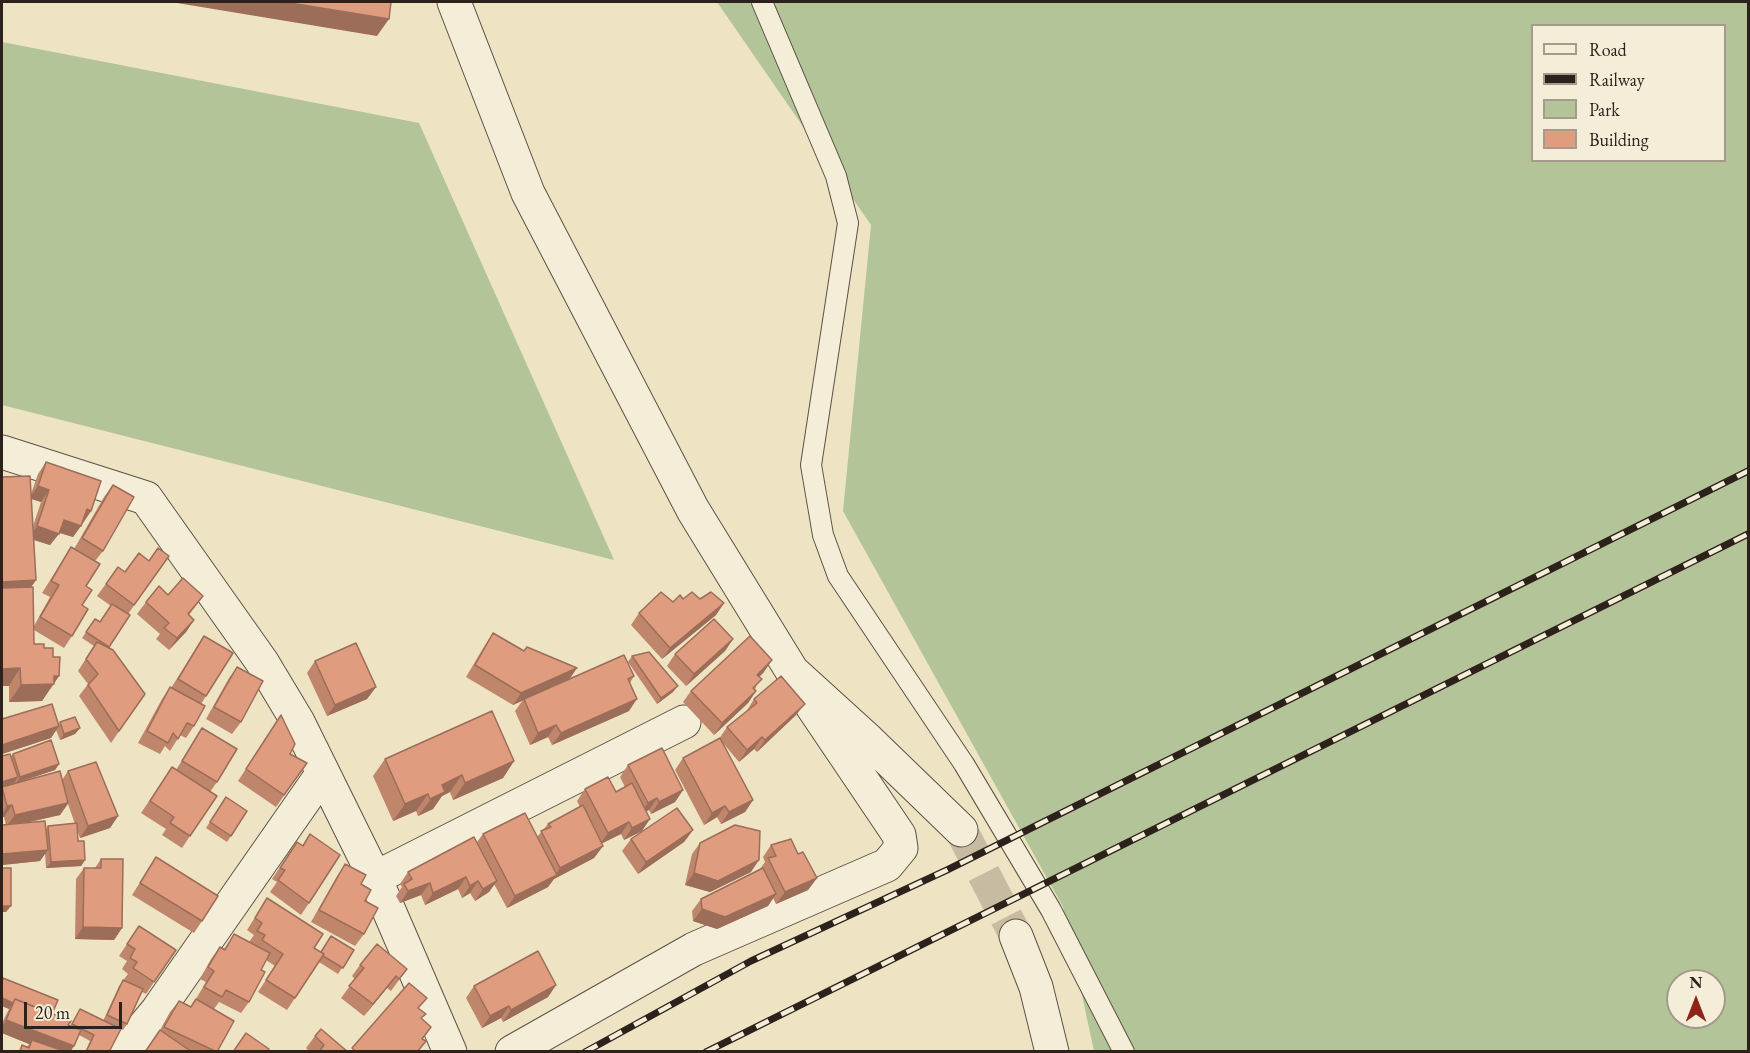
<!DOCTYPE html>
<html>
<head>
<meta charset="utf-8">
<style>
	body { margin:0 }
	#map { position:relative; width:1750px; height:1053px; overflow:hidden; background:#eee3c3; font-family:"EB Garamond",serif }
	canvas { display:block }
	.frame { position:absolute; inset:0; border:3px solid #2d211b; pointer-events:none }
	.legend { position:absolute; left:1531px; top:24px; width:195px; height:138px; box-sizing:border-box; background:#f4edd8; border:2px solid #a49b8c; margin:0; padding:8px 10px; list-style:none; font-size:18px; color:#2d211b }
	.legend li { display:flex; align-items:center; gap:12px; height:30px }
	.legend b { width:30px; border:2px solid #a49b8c }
	.north { position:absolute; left:1666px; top:969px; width:60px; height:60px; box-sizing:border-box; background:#f4edd8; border:2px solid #a49b8c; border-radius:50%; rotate:0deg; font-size:16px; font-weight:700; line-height:24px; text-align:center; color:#2d211b }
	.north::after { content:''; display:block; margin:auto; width:21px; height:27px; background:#8f2418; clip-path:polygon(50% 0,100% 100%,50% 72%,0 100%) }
	.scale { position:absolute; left:24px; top:1002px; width:98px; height:27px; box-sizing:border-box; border:3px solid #2d211b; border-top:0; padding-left:8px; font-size:18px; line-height:21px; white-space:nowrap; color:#2d211b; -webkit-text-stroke:4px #f4edd8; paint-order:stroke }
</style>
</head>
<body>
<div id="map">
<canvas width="1750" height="1053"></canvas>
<div class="frame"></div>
<ul class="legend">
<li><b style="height:8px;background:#f4edd8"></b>Road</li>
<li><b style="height:8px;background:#2d211b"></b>Railway</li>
<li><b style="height:16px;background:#b3c598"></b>Park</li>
<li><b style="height:16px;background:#df9c7e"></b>Building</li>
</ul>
<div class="north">N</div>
<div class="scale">20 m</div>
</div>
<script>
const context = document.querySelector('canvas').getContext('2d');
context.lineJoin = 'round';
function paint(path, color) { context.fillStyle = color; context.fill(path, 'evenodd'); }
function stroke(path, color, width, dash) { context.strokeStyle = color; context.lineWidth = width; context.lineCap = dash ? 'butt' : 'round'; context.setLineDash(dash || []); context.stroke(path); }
paint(new Path2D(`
	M717,2H1748V1051H1094L1063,907L843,511L871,225ZM1532,26H1724V160H1532ZM1678,981H1714V1017H1678Z
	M2,42L419,123L614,560L2,405Z`), '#b3c598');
stroke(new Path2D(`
	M961,830L1016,936`), '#c7bca1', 33, [33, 16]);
const service = new Path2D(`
	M762,2L836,176L848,223L811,465L823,535L838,576L964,764L1051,910L1124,1052`);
const minor = new Path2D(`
	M454,2L528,193L693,510L792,671L869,741L961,830
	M2,452L146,498L262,662L298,722L375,878L450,1052
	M375,878L684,722
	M1016,936L1036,987L1052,1052
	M123,1052L157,1011L323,773
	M512,1052L694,949L887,865L901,848L899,835L812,706`);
stroke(service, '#5d5245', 22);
stroke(minor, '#5d5245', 35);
stroke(service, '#f4edd8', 20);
stroke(minor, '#f4edd8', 33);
const rail = new Path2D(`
	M585,1052L751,961L947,870L1748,471
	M706,1052L1748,534`);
stroke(rail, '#2d211b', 7);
stroke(rail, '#f4edd8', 4.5, [14]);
paint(new Path2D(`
	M46,462L91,511L73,537L59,533L50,545L33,540L36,580L31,587L34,626L50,597L42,593L71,547L74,549L104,497L113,485L103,551L95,561L86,586L82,605L72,636L64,648L34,630V644L44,648L53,657L59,676L42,701L9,702V686L31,494L38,474ZM31,499L41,502L33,526Z
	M169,556L128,614L109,648L145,694L111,743L79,696L88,684L78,671L94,646L82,638L95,619L100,622L111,606L97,596L118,567L125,572L149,561Z
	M168,595L203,596L189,615L194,620L186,632L169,650L156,639L160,634L137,614L146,602Z
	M683,599H700L724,603L716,615L662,659L631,625L639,613Z
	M493,633L570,679L634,676L630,683L629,711L552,745L548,737L530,745L515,711L523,700L513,705L466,677L485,645Z
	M204,636L206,696L201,704L194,726L186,738L180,735L170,751L165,746L160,754L138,743L162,699L170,687L171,688Z
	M733,639L725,651L686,686L667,666L675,654Z
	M632,656L673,692L657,704L628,662Z
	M315,661L376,687L367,699L327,716L307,673Z
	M237,667L241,722L232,734L206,719L229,678Z
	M764,672L759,677L755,690L756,691L748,703L714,735L683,702L691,691Z
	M754,699L796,715L757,752L754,749L739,762L723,743L753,800L745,812L721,824L717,817L704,825L675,770L683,758L719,739L727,727L746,712Z
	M281,715L290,754L307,763L276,807L238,781Z
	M2,719L59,725L60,722L80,728L75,734L60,740L56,730L51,738L2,754Z
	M202,728L217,782L210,792L190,836L182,848L162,835L166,829L141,813L172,767L176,770Z
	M13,754L59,764L55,770L25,780H62L68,771L118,816L110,828L80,838L78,832V841L85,860L81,866L46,868L45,853L40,861L2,865V825H6L4,817H2V756H11ZM68,804L75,824L48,826L46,829L25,823L60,815Z
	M385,759L514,761L503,778L453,800L450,792L442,796L433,809L418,816L416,811L393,821L373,776Z
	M628,765L683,790L675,802L651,814L649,810L646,811L642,831L624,840L621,834L601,843L603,846L594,858L554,879L548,887L507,908L494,884L489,892L475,901L470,893L462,898L458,889L425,905L421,895L400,903L396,896L402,887L400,884L408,872L477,842L483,834L537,837L548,824L580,807L577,801L585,789L616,792L625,787L620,777Z
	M226,797L247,811L227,842L206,828Z
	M693,830L684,842L638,874L622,851L631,839Z
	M310,834L309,903L301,915L270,892L277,882L272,879L297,842L303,845Z
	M700,843L751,872L710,892L685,885L692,854Z
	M771,845L798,854L817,878L808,890L776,904L773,898L768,906L717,929L693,921L692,911L701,899L760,869L765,862L763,857Z
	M156,857L202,921L194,933L132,895Z
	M101,859L122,928L114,940L75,939L76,879L84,868H95Z
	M345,864L361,884L365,901L364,934L355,946L311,922L337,876Z
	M267,898L314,948L320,952L354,950L338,974L319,962L287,1010L258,992L275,966L266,960L261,970L249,1002L241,1013L219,1002L214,1009L196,999L217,1052H145L160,1030L170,1012L179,1001L190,1007L196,999L206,982L200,979L211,959L220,947L224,949L234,934L249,942L254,935L247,930Z
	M139,926L154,982L146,994L142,992L127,1024L123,1030L121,1029L109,1052H85L90,1041L79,1035L74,1046L70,1052H18L22,1045L27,1047L29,1044L2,1033V1023L9,1009L2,1006V980L3,978L68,1025L70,1026L80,1009L103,1021L119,986L128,974L122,969L127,961L119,956Z
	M360,965L407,969L391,991L387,988L364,1016L341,998L355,979L352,976Z
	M556,985L548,997L503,1022L501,1018L482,1028L466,998L474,986Z
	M315,1036L348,1052H310L306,1048Z`), '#c0866c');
paint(new Path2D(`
	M171,2H284L389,19L377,36Z
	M38,486L49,490L41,502L29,498Z
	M87,509L91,511L83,523L79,521Z
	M64,520L81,526L73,537L55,531Z
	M37,526L59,534L50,545L29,538Z
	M36,580L24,597L2,598V582Z
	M724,603L716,615L662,659L670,648Z
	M194,620L186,632L169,650L177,638Z
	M733,639L725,651L686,686L694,674Z
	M772,660L764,672L749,687L757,675Z
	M20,668L9,686H2V669Z
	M577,668L569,680L513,705L521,693Z
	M54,676H59L42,701L9,702L21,685Z
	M678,686L673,692L657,704L661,698Z
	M376,687L367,699L327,716L335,705Z
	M756,691L748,703L714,735L722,723Z
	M637,699L629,711L552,745L561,733Z
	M805,704L796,715L757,752L765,740Z
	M556,725L548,737L530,745L538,733Z
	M59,726L51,738L2,754V745Z
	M80,728L75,734L60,740L64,734Z
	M762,737L754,749L739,762L747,750Z
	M514,761L503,778L453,800L465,783Z
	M59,764L55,770L16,783L20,777Z
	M462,775L450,792L442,796L433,809L418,816L442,785Z
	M18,777L14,783L2,787V782Z
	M683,790L675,802L651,814L659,802Z
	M428,794L416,811L393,821L405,804Z
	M657,798L649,810L639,815L648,803Z
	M753,800L745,812L721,824L729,812Z
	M68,803L60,815L6,827L15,815Z
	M12,805L4,817H2V815L7,806Z
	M725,806L717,817L704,825L712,813Z
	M118,816L110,828L80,838L88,826Z
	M650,819L642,831L624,840L632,828Z
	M629,822L621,834L599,845L608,833Z
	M693,830L684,842L638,874L646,862Z
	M603,846L594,858L554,879L548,887L507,908L515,896L555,876L560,868Z
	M48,850L40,861L2,865V854Z
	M85,860L81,866L46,868L51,862Z
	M759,860L751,872L710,892L685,885L694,873Z
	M466,877L458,889L425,905L433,893Z
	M817,878L808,890L776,904L785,892Z
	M478,881L470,893L462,898L470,886Z
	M497,881L489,892L475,901L483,889Z
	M430,883L421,895L400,903L408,891Z
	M776,894L768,906L717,929L693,921L702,909Z
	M2,906H11L6,912H2Z
	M83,927L122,928L114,940L75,939Z
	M396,976L387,988L364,1016L373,1004Z
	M556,985L548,997L503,1022L511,1010Z
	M2,998L13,1003L9,1009L2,1006Z
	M509,1006L501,1018L482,1028L490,1016Z
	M6,1020L74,1046L70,1052H49L32,1040L29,1044L2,1033V1026Z`), '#9c6d58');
const building = new Path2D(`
	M284,2H391L389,19Z
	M46,462L101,481L91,511L87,509L81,526L64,520L59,534L37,526L49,490L38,486Z
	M30,476L36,580L2,582V477Z
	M113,485L134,497L103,551L82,538Z
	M71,547L100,564L86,586L92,590L82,605L88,609L72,636L40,617L59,585L51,581Z
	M158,548L169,556L134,605L106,584L118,567L125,572L139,553L149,561Z
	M183,578L203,596L188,614L194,620L177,638L164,628L169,623L146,602L159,586L168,595Z
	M33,587L34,644H44V648H53V657H60L59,676H54V684L21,685L20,668L2,669V588Z
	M661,592L673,602L680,595L683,599L692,592L700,599L711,592L724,603L670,648L639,613Z
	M112,604L130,615L109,647L86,632L95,619L100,622Z
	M714,619L733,639L694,674L675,654Z
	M493,633L524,651L527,647L577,668L521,693L475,665Z
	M204,636L233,653L206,696L178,679Z
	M750,636L772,660L757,675L762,679L753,688L756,691L722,723L691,691Z
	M97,642L113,650L145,694L119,731L88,685L98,674L86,659Z
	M356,643L376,687L335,705L315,661Z
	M649,652L678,686L661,698L632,656Z
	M624,655L634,676L628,679L637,699L561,733L556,725L538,733L524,699Z
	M237,667L263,681L241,722L214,707Z
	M781,676L805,704L765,740L762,737L747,750L727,727L757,703L754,699Z
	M170,687L205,706L194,726L187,723L178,739L173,733L168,743L147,731Z
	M52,704L59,726L2,745V719Z
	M492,711L514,761L465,783L462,775L442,785L445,792L430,799L428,794L405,804L385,759Z
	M281,715L295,744L290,754L307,763L284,795L246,769Z
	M75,717L80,728L64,734L60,722Z
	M202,728L237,749L217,782L182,761Z
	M720,738L753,800L729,812L725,806L712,813L683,758Z
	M51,740L59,764L20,777L13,754Z
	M662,748L683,790L659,802L657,798L648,803L628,765Z
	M10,754L18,777L2,782V756Z
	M96,762L118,816L88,826L68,771Z
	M172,767L217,796L190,836L170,823L174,817L150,801Z
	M60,771L68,803L15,815L12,805L7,806L2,787Z
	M608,777L616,792L632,783L650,819L632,828L629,822L608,833L585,789Z
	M226,797L247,811L231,836L210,822Z
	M583,805L603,846L560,868L541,831L551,827L548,824Z
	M677,808L693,830L646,862L631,839Z
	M525,813L557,875L515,896L483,834Z
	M45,821L48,850L2,854V825Z
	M77,823L78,841H84L85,860L51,862L48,826Z
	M735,825L760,831L759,860L718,881L694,873L700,843Z
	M310,834L340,855L309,903L278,880L285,870L280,868L297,842L303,846Z
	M474,837L497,881L483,889L478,881L470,886L466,877L433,893L430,883L408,891L404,884L412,879L408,872Z
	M791,839L798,854L803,852L817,878L785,892L768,858L776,856L771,845Z
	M156,857L218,896L202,921L140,883Z
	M101,859H123L122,928L83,927L84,868H101Z
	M345,864L366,875L361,884L371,890L365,901L378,908L364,934L319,910Z
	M2,868H11V906H2Z
	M763,868L776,894L725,917L702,909L701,899Z
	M267,898L323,934L314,948L324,954L295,998L266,980L283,954L262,940L265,935L257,931L262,923L255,918Z
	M139,926L176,950L154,982L133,968L137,962L130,958L135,949L127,944Z
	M234,934L270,953L261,970L265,972L249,1002L226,990L222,997L204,987L214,971L208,967L220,947L225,950Z
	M331,936L354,950L343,968L323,956L324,954L321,952Z
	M377,944L407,969L399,979L396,976L373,1004L349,986L364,968L360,965Z
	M538,951L556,985L511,1010L509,1006L490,1016L474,986Z
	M3,978L58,1000L52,1014L15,999L13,1003L2,998V982Z
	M123,980L143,989L127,1024L107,1015Z
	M409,983L427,998L418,1008L426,1014L421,1018L431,1027L422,1039L426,1041L417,1052H356L352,1048Z
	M15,999L71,1021L68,1025L81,1030L74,1046L6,1020Z
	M196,999L234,1021L217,1052L164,1027L179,1001L191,1007Z
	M80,1009L121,1029L109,1052H86L94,1035L72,1024Z
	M321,1029L348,1052H319L324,1045L315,1036Z
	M160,1030L192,1052H145Z
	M246,1033L269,1049L267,1052H233Z
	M32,1040L67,1052H20L22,1045L29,1048Z`);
paint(building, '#df9c7e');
stroke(building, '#9c6d58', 1.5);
</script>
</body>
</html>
